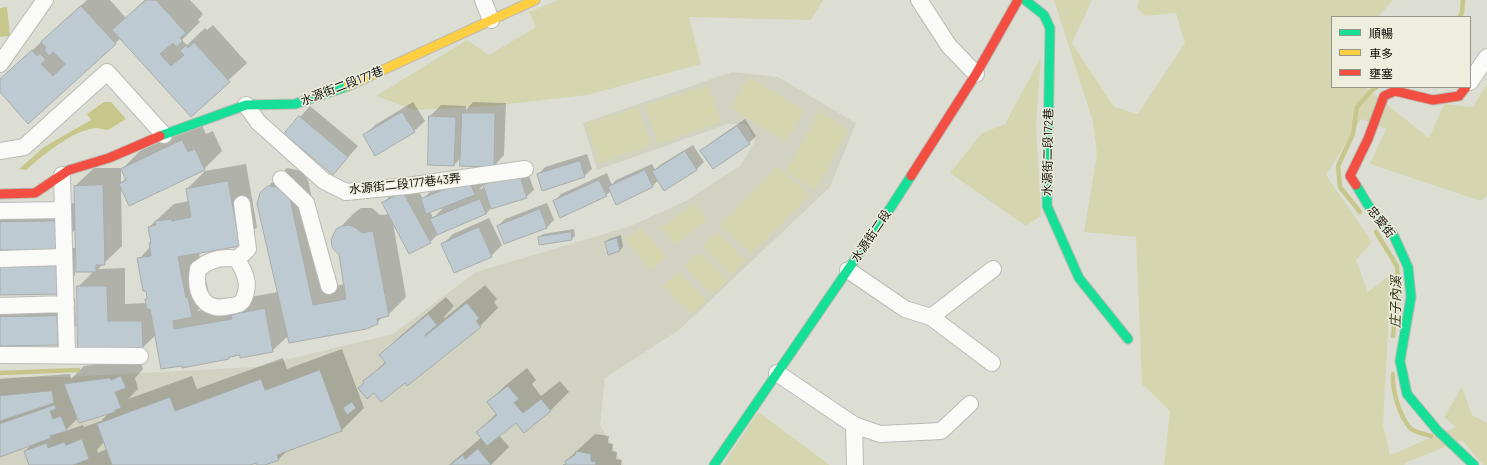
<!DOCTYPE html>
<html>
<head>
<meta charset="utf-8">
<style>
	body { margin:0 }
	#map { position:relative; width:1487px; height:465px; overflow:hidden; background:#dcded4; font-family:Barlow,"Noto Sans TC",sans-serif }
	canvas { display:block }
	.legend { position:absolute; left:1331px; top:16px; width:140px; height:72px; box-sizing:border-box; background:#eeeede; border:1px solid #959589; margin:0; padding:5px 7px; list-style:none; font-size:12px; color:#0f0f0a }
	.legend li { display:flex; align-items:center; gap:8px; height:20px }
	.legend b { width:20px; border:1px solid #959589 }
</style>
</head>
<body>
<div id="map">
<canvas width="1487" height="465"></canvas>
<ul class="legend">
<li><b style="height:5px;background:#16e098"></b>順暢</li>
<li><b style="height:5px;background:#ffcf43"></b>車多</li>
<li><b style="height:5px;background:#f24e42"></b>壅塞</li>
</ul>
</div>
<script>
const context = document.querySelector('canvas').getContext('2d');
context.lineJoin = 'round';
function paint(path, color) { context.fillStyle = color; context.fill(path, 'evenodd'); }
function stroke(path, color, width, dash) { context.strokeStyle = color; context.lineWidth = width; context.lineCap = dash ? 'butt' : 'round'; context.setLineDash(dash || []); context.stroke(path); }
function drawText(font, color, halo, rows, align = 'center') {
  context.font = font + ' Barlow,"Noto Sans TC",sans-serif'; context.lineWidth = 3; context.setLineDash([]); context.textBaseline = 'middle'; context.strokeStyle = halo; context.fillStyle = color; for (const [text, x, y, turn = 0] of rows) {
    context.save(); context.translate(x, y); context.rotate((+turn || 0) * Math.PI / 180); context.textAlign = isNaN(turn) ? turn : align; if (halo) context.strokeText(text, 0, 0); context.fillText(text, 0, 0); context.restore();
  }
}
paint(new Path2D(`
	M732,72L778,77L856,123L830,187L679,330L605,378L600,425L623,465H0V377H67L256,367L393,334L476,272L628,227L686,201L740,166L755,142L750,130L745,124H728L597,170L583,123Z`), '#d1d2c1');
paint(new Path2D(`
	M558,0H823L811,20L689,17L701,64L587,95L491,106L414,110L376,96L467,40L489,55L536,27L529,12Z
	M1054,0H1092L1072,43L1114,107L1138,114L1185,43L1176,13L1145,16L1137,8L1139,0H1393L1378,17H1332V87H1365L1429,138L1444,104L1473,107L1487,84V196L1481,201L1370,164L1386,129L1361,119L1326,175L1372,242L1356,260L1368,292L1391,274L1383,425L1390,455L1456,427L1444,417L1462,387L1472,415L1487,423V465H1483L1462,440L1405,463L1404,465H1164L1170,411L1142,384L1136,237L1084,232L1097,155L1093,122Z
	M1041,57L1036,126L1041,216L1026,226L950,173L982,133L1005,124Z
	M748,77L804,110L786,142L731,108Z
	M708,85L721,122L658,144L645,105Z
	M638,107L651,145L599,163L586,124Z
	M819,111L848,130L815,191L786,172Z
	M777,167L810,195L751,254L720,225Z
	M694,203L707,220L675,245L661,228Z
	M641,227L666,257L650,270L626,239Z
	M718,232L746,261L731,275L703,246Z
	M699,252L728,281L712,295L684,266Z
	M678,272L707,301L691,314L663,286Z
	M758,412L830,465H723Z`), '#d5d6b0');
paint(new Path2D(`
	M7,7L10,36L0,37V8Z
	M104,102H111L126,119L108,130C104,130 100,128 96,128C71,131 45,154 26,170L19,169L44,147L91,120L87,114Z`), '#c8c78b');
paint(new Path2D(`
	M87,0H110L126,18L145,0H190L203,14L198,20L200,22L182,40L187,45L205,28L207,30L213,25L247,63L191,115L121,38L28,122L0,91V80Z
	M413,102L425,121L414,131L364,136L375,125Z
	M473,102L506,103L504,155L494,166L526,167L534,190L526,197L492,207L486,214L439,233L430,242L393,223L406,297L388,315L383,316L377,323L288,336L272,351L241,354L231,356L229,358L156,335L142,348L79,350L78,287L94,271L76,229L57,248H75V275L57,293L0,294V204L76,203L75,186L94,168H121V183L126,178L122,169L140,151L201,123L206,134L213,131L222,151L204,169L121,186L122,246L98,269L125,268V304L147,303L146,300L148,298L139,259L150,247V244L152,241L149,227L174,204L189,201L187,189L205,171L246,164L257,227L239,245L199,253L204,280H206L210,298L197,311L246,302L250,297L278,292L261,193L287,168L302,171L308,180L331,287L345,284L335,233L353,214L361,208H372L380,215L388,214L383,203L393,193L414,182L423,199L440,182L481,165L462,157L454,165L430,116L441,105L466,106V110ZM484,184L485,187L479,190ZM446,205L433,218L430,211Z
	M310,106L358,146L333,174L300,117Z
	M745,119L756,136L749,143L701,151L709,144Z
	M693,145L704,162L697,169L664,189L658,180L652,187L611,191L606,195L554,202L561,194L607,173L612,185L616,180L652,164L655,170L660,165Z
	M587,154L592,169L584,176L538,175L545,167Z
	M547,203L554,220L547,227L498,226L505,219Z
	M489,218L502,245L491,256L443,244L453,234Z
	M574,229L575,236L571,239L540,237L543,234Z
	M621,235L623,247L620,250L609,253L606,242L609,239Z
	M485,285L497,299L494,302L498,308L480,326L405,381L365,382L386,361L381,355L399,337L446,297L454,306L444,317L445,318Z
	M75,298L76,326L57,344L0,345V299Z
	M342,349L364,408L342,430L288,450L279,459L262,465H258L257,461L247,465H30L25,451L32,444L0,456V379L70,374L71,379L84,366L139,358L143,369L135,378L138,389L128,399L192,376L197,389L283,358L287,369ZM110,412L101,421L84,427L83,425L65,431L78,418ZM104,442L107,449L98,453L97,450Z
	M527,368L536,380L532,384L541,396L560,381L569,392L551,410L524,431L517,422L499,435L509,447L491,465H449L482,437L477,432L497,413L488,402L507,384Z
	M595,434L609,436L608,443L613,444L612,451L617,452L616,459L622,460L621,465H564L567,462L566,461Z`), '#0003');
stroke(new Path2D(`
	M1460,17L1462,12L1463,0
	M1360,212L1340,187L1338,166L1353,134L1357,107L1371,91L1377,87
	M1376,232L1397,266L1398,286L1393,336
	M0,373L78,370
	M1393,374C1392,390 1399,415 1410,428C1414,432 1425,434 1431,436`), '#c8c78b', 4.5);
const building = new Path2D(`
	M146,0H156L186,33L180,38L183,41L176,47L173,43L160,54L171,66L184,55L180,51L186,45L188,48L194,42L230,82L191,117L112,30Z
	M81,6L116,44L28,124L0,92V79L32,50L37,56L40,53L46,60L41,64L53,76L65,64L53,52L49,56L44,50L46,48L41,42Z
	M402,112L415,132L375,156L363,135Z
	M462,113H495L494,167L460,166Z
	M299,116L348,157L333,175L284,134Z
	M429,116L456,117L454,166L428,165Z
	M737,126L750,144L713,169L700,151Z
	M182,140L188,152L195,149L205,170L129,206L119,184L126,180L121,169Z
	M685,151L697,170L664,191L652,172Z
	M580,161L585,177L542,191L537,174Z
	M645,170L653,187L616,205L608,187Z
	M519,173L527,198L491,209L483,185Z
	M469,180L475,195L426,214L421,199Z
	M599,180L607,196L560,218L553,201Z
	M228,181L240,246L178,257L186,298L188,297L192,317L173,321L174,329L232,319L231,315L265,308L273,352L240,358V355L229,357V359L182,368V366L161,369L150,309H147L145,299H147L146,291H143L137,258L151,256L149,243H151L148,227L156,225L155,221L172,219V221L191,217L186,189Z
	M103,185L105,265H96V272H76L74,186Z
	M268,186L279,187L290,198L313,305L346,299L339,255L332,247L331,240L336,229L342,226L349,225L356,228L362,233L373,231L389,316L377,319L378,324L366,329L289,343L257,204L260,193Z
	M403,192L431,243L409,254L382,203Z
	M480,199L486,214L437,235L430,219Z
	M540,209L547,228L504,244L497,226Z
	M57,221V250H0V222Z
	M479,227L492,257L454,273L441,244Z
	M571,232L572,240L539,245L538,237Z
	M617,238L620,251L608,255L605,242Z
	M57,266V294L0,295V267Z
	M77,286H107L108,321H142L143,349L78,351Z
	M467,303L479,318L476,321L481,327L407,386L405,383L381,402L374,393L367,399L358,388L364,383L363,381L386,363L379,355L428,314L437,325L425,335V336Z
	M57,316L58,345L0,346V317Z
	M320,370L342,431L277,455L279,460L265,465H257L256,463L250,465H112L97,424L170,397L175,411L261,379L265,390Z
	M121,376L126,388L115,392L121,408L115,410V412L79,423L64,384L109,378L111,380Z
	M508,386L519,399L514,403L523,413L541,399L551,411L524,433L516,423L487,446L476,432L497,415L487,402Z
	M52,391L54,403L0,421V396Z
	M352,402L356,408L347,415L343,408Z
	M55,405L56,409L50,411L53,419L61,416L67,431L50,436L51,438L0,457V424Z
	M82,439L89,459L73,465H29L24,451L47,443L48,448L64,442L66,445Z
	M478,449L491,465H450L463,455L465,459Z
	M576,451L591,454V461L596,462L595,465H563L566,464L565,461L575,455Z`);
paint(building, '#becad1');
stroke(building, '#a9acaa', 1);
const street = new Path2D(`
	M483,0L491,20
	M919,0L949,46L976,74
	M0,64L45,0
	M1470,82L1487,57
	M246,105L258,122L324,181L346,192L407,186L525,169
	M0,151L24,147L107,72L164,135
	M62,175L67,355
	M281,179L306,203L329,286
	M0,211L63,210
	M0,259L64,257
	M237,259C240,265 245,272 246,279C248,286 246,300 239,304C236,305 232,306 230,306C203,313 194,292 198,269C210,259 222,256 237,259L248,249L242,204
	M848,270L905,309L931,317L993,269
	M0,306L66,304
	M931,317L992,363
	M0,355L140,356
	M777,373L854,425L880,434L941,431L970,404
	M854,425L855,465`);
const fast = new Path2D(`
	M1025,0L1044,15L1050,28L1047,206L1079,278L1128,339
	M160,136L246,105L295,104L348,86
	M1356,185L1368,205L1393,234L1408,267L1411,297L1400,361L1407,394L1437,430L1474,465
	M714,465L891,207L911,176`);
const slow = new Path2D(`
	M348,86L535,0`);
const jam = new Path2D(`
	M911,176L976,74L1018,0
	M1356,185L1350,176L1368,139L1384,96L1395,91L1433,100L1459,96L1466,87
	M0,194L35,193L69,170L109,158L160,136`);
stroke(street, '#babbb4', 18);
stroke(fast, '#babbb4', 11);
stroke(slow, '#babbb4', 11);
stroke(jam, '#babbb4', 11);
stroke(street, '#fafaf9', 16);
stroke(fast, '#16e098', 9);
stroke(slow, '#ffcf43', 9);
stroke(jam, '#f24e42', 9);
drawText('12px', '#0f0f0a', '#eeeede', [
	["水源街二段177巷",342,86,-21],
	["水源街二段172巷",1048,152,-89],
	["水源街二段177巷43弄",405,184,-6],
	["忠愛街",1381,222,52],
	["水源街二段",871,236,-56]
]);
drawText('italic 13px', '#32310d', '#eeeede', [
	["庄子內溪",1396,302,-89]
]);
</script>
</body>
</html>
